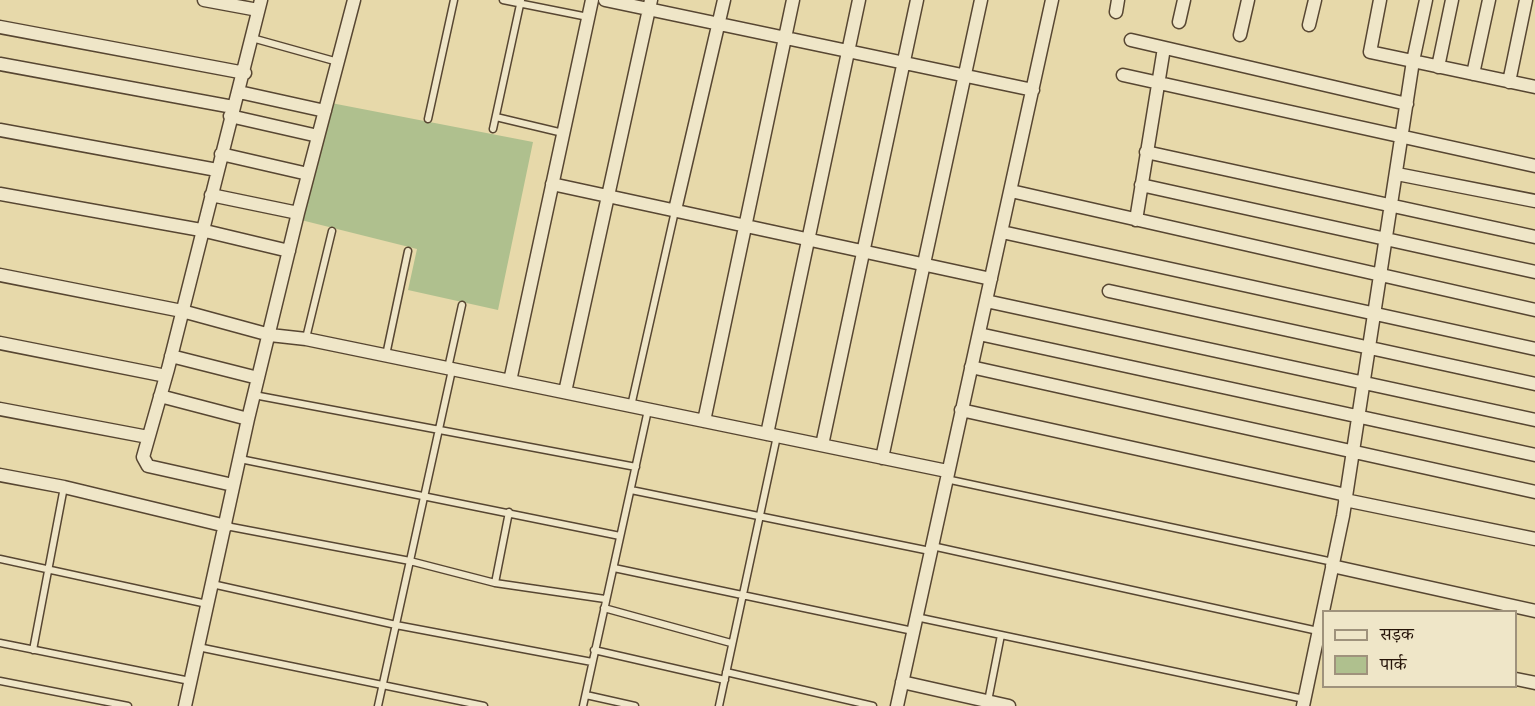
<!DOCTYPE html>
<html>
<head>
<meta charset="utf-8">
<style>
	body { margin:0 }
	#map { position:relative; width:1535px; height:706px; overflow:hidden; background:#e7d9aa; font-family:"Gentium Book Plus","Noto Serif Devanagari",serif }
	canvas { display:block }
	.legend { position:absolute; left:1322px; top:610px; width:195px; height:78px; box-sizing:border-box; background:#efe6c8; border:2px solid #9f927c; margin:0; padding:8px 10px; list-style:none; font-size:18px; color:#27150a }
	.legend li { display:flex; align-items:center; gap:12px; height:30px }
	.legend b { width:30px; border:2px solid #9f927c }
</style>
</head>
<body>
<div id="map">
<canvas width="1535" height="706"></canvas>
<ul class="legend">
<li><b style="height:8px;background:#efe6c8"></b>सड़क</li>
<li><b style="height:16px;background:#afc08e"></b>पार्क</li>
</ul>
</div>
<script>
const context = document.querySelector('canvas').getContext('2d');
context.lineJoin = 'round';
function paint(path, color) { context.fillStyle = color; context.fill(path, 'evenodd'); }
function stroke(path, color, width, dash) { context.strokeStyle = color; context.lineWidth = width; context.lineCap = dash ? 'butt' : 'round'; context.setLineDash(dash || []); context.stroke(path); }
paint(new Path2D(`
	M326,102L533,142L498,310L408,290L417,249L297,219Z`), '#afc08e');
const service = new Path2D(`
	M503,0L588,17
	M252,38L338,62
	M496,117L563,133
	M428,119L454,0
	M493,129L521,0
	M306,338L332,231
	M386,355L408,251
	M448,368L462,305
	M254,395L636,467
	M631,406L675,211
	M240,459L620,536
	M946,479L1333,562
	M631,490L930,551
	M226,526L410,561L495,583L605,599
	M932,546L1318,631
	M0,559L207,604
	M614,568L913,631
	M495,583L509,512
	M212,584L396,625L592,662
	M604,608L731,643
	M916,617L1304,699
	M0,643L190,681
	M198,647L484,706
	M33,650L64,487
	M594,650L725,680
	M726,672L873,706
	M0,681L128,706
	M586,695L635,706
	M988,701L1001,635
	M378,706L452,370
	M583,706L648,410
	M719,706L777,436`);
const minor = new Path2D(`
	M204,0L258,10
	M605,0L1033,90
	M1380,0L1370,52L1535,87
	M1116,12L1118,0
	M1179,22L1184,0
	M1309,25L1315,0
	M0,27L245,73
	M1240,35L1248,0
	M1131,40L1407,104
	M0,64L233,107
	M1438,67L1452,0
	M1473,74L1489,0
	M1123,75L1535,166
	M1509,82L1526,0
	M239,92L325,111
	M230,116L318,136
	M0,130L217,170
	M1146,152L1535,237
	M221,154L308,174
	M1397,174L1535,201
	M552,184L991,279
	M1141,185L1535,272
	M1011,191L1535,310
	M0,194L201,230L289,251
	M211,195L298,213
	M675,210L724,0
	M1136,220L1164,48
	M1002,232L1535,349
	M0,275L182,311L270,335L306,339L947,471
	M1109,291L1535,384
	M986,301L1535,420
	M979,334L1535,455
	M0,343L166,376
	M171,356L258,378
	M971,367L1535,492
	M510,381L592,0
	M565,392L651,0
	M160,396L248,419
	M0,409L148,437
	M961,410L1346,495
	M704,421L793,0
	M767,434L859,0
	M822,445L917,0
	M882,458L981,0
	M0,475L64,487L226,526
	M233,485L148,466L143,457L168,369L261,0
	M1345,500L1535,539
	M1332,566L1535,611
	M1516,679L1535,683
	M902,682L1009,706
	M185,706L248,419L298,213L354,0
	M897,706L1052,0
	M1303,706L1343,516L1413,61L1426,0`);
stroke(service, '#574632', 9);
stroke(minor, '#574632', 15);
stroke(service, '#efe6c8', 6);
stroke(minor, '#efe6c8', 12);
</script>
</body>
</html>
